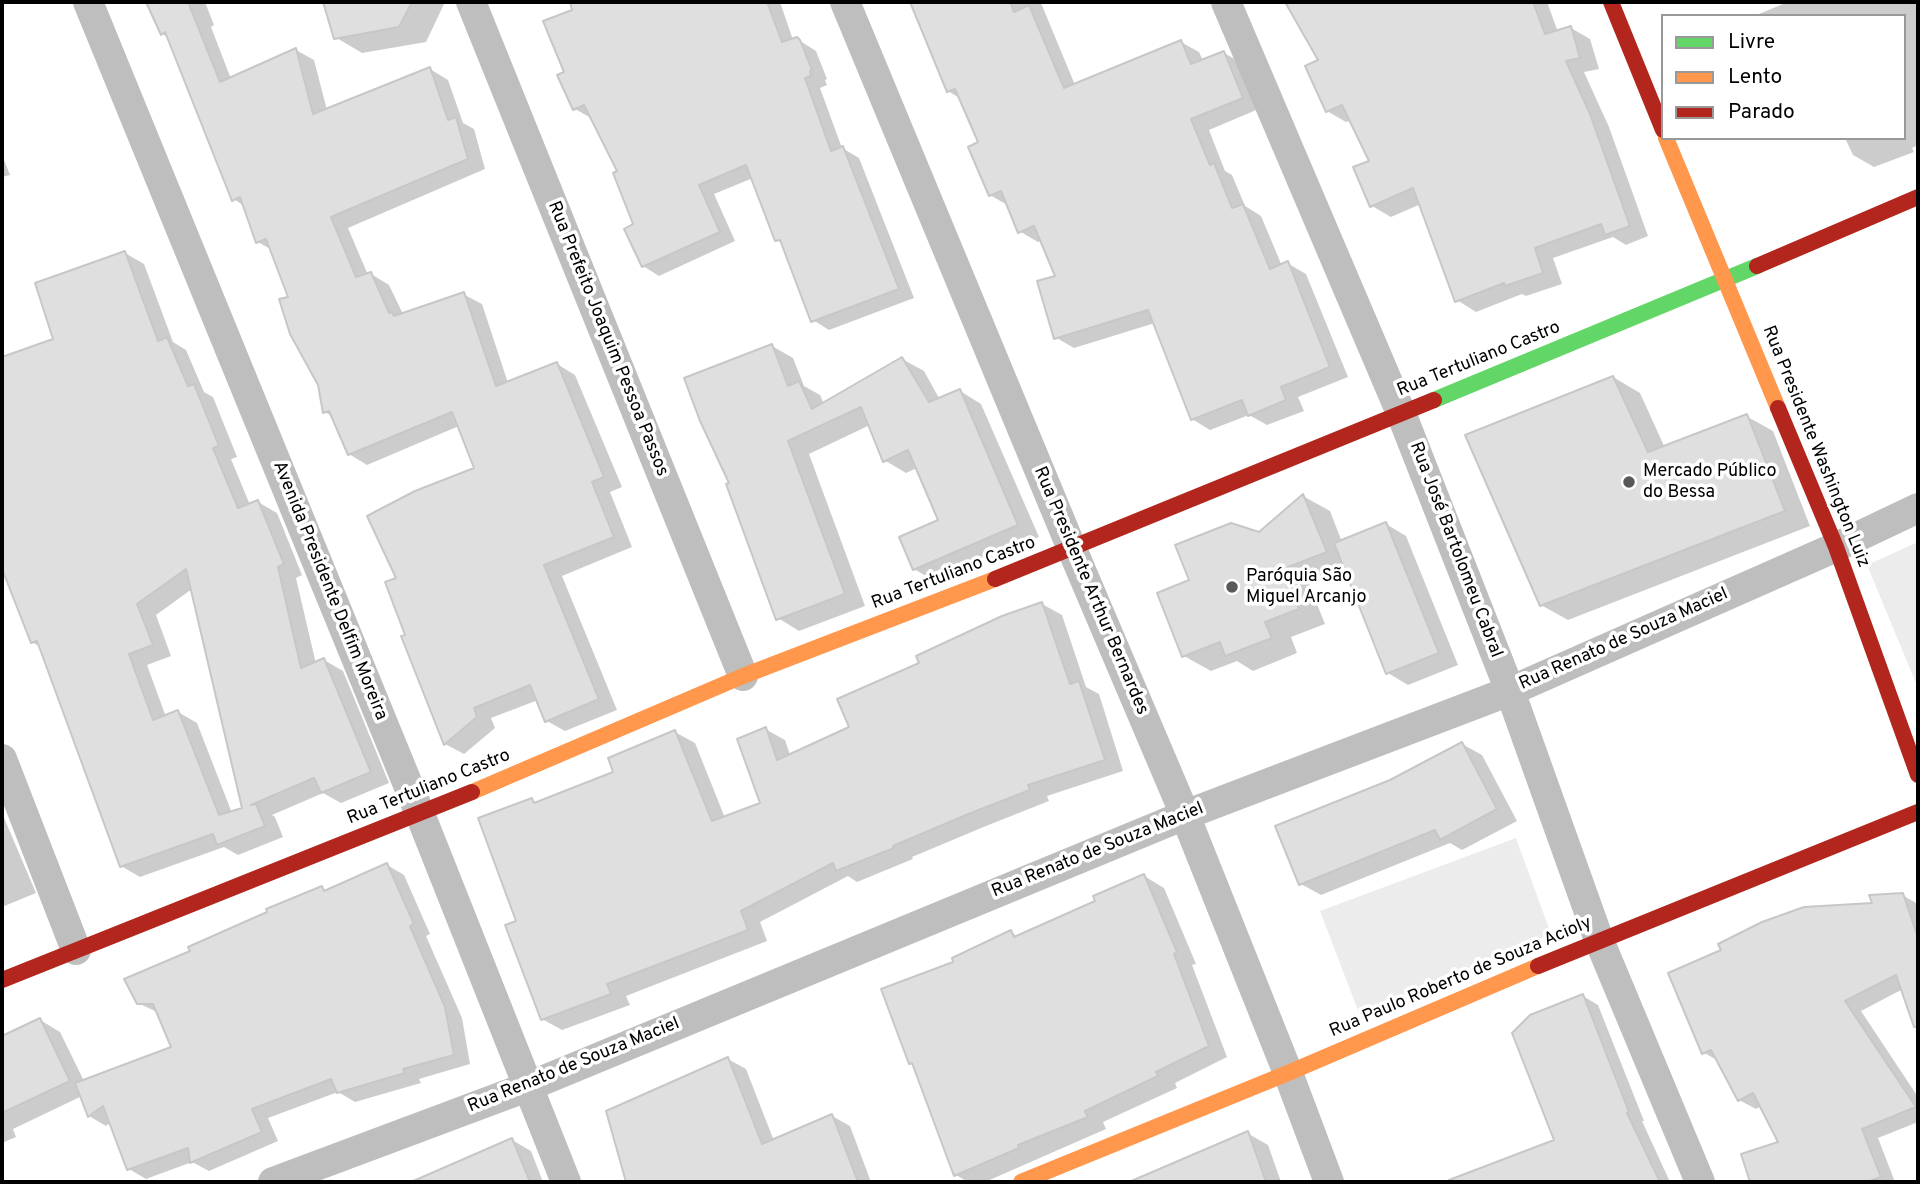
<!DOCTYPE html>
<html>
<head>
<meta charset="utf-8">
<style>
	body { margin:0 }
	#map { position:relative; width:1920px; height:1184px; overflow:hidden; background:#fff; font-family:Overpass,sans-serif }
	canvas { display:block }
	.frame { position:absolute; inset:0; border:4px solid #000; pointer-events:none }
	.legend { position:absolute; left:1661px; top:14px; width:245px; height:126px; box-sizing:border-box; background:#fff; border:2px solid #999; margin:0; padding:9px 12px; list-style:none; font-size:21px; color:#000 }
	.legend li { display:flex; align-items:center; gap:14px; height:35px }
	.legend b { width:35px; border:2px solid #999 }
</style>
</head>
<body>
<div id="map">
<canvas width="1920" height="1184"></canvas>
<div class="frame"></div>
<ul class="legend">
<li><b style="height:9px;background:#63d668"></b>Livre</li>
<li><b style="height:9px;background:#ff974d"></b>Lento</li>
<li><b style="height:9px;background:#b3261e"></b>Parado</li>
</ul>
</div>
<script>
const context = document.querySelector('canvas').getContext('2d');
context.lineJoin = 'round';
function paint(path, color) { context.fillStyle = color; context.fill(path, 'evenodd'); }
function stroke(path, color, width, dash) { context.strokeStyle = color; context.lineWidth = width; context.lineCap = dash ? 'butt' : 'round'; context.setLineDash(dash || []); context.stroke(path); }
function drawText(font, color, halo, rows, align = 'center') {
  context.font = font + ' Overpass,sans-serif'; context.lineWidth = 7; context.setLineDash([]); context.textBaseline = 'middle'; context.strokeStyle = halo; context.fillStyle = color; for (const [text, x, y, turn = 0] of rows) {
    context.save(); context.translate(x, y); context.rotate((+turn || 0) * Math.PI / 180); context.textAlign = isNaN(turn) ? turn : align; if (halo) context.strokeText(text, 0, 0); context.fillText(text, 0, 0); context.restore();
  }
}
paint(new Path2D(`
	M1918,542V688L1867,565Z
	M1516,838L1551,934L1359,1013L1320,911Z`), '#ececec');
paint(new Path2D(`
	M148,2H205L214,25L211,27L231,79L296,50L314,60L327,110L430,69L448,80L463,123L474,129L485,169L348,228L368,275L371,274L389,285L403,314L463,294L482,304L508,383L557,364L575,375L622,487L610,492L632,547L562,576L617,710L565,731L547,721L538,700L491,718L495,728L464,754L445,744L407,636L399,579L476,469L459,426L367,465L349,454L333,417L325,412L320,385L272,250L258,242L244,206L234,199L170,38L162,34Z
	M325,2H445L426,42L362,53L335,37Z
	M583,2H780L793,40L797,39L816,51L827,79L825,80L827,85L820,88L842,148L859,158L914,298L829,330L813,320L784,244L777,240L753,178L714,194L735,241L659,276L643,266L635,225L620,171L591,118L575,109L566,72L573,6Z
	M912,2H1044L1041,3L1075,85L1181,42L1199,52L1203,61L1224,53L1242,63L1261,108L1209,130L1225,171L1232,175L1245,206L1261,216L1282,266L1287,263L1306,274L1348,377L1298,397L1304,411L1267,425L1249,415L1210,430L1192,419L1155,323L1074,348L1055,337L1057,277L1042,240L1038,242L1019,231L1009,206L990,195L981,143L961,99L948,91Z
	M1287,2H1547L1558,32L1571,28L1590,39L1599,69L1584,72L1609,127L1648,236L1626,245L1613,237L1553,258L1562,284L1526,296L1522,294L1476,312L1457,300L1421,204L1391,217L1372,206V162L1352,120L1346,122L1327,111L1320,61Z
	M1788,2H1918V145L1912,148L1914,152L1874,167L1853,155L1845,138H1904V16H1754Z
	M2,155L10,175L2,177Z
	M125,253L144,264L173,342L186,350L204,392L213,397L237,457L231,459L250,505L258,502L277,513L302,575L296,578L316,664L324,660L343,671L389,783L341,803L323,793L272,815L275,817L283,837L238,855L224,847L140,877L121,866L42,648L32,642L8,579L2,573V359L55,340ZM192,589L244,809L232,813L197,723L178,712L166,717L147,665L171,656L156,615Z
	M772,346L793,358L804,386L820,395L824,404L902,359L924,371L940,400L960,391L981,404L1039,537L936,582L914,569L940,521L917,468L906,473L884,460L870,425L809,454L865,606L799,631L778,618L731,483Z
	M1613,377L1640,393L1665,448L1746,416L1773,431L1810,526L1568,620L1541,605Z
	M1303,496L1330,511L1342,542L1386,524L1406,536L1458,665L1408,685L1388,673L1346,569L1309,584L1325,624L1291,637L1297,653L1253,671L1237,661L1211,671L1184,656L1192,581L1259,534Z
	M1042,604L1062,615L1086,687L1099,694L1123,771L1047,796L1049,801L986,826L912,857L913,859L857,882L848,876L760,922L767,941L626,996L630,1005L562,1030L542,1019L518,922L532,800L538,803L616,773L675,732L695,743L725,818L762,804L765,729L785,740L790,755L851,728L922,664Z
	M1462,744L1482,755L1517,821L1462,850L1450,843L1321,895L1301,884L1391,782Z
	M2,813L36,893L2,907Z
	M387,865L404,875L430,934L426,936L462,1018L470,1064L419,1079L421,1083L355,1102L338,1092L268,1118L278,1141L209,1171L192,1162L146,1179L129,1169L111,1122L106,1126L89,1116L82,1096L13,1129L16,1137L2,1143V1038L40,1020L60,1032L84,1081L174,1048L159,1013L138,1003L192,952L322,888L328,892Z
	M1144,876L1164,888L1196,964L1192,965L1227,1057L1175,1083L1177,1088L1103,1122L1106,1129L985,1182H968L956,1175L915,1066L910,1063L955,963L1011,932L1018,937L1098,902Z
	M1902,895L1918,904V1034L1903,989L1861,1011L1918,1097V1122L1878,1138L1895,1182H1752L1743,1155L1780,1143L1761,1106L1756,1109L1739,1100L1720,1062L1703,1052L1874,905Z
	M1583,996L1598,1005L1644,1121H1642L1670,1182H1489L1483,1169L1556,1141Z
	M728,1059L746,1069L774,1141L832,1116L850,1126L871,1182H628L608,1112Z
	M1247,1133L1268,1145L1281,1182H1176L1170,1166Z
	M512,1140L531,1151L543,1182H457L451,1167Z`), '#0003');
const building = new Path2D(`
	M146,2H188L220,82L296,48L313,114L430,67L448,120L456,117L468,159L331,217L356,277L371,272L389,313L392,312L394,316L464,292L496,386L557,362L604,477L592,482L614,537L544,565L599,699L545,722L530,685L474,708L477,717L444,745L401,636L405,635L385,582L396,578L367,516L415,491L474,468L452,412L348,455L329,411L323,413L318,385L290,334L279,299L288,297L266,239L256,243L240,197L232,201L165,32L161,35Z
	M323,2H412L399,27L334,39Z
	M570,2H767L782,42L797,37L800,40L812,70L810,71L811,76L805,78L831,151L843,146L899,289L811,322L780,240L775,241L746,165L699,185L720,232L642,267L624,229L633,224L613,173L617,171L584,105L573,110L557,75L564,72L543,21L572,10Z
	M910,2H1010L1014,12L1029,5L1064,88L1181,40L1191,64L1224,51L1243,98L1191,119L1210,165L1214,163L1232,208L1243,204L1270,269L1288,261L1330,367L1281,387L1286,400L1248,416L1242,400L1191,420L1148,310L1054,339L1037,281L1055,276L1034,226L1018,233L1001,191L989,196L968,147L978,142L955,89L947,92Z
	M1285,2H1533L1545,34L1571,26L1580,58L1566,61L1590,114L1630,226L1605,235L1601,224L1535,248L1543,273L1505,286L1504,283L1455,302L1413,188L1370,207L1353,167L1369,161L1342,105L1326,112L1305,66L1318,60Z
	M125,251L158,341L167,337L188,386L194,384L219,446L213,448L238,508L258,500L284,564L278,567L301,668L324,658L371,772L321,793L314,778L251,805L256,804L265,826L217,845L213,834L120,867L37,641L31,643L2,569V357L53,339L35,283ZM186,569L242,808L219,815L178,710L153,720L129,654L153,645L137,604Z
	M772,344L788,386L799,381L812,409L902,357L929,402L960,389L1018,525L913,570L899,537L938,520L908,450L883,462L861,407L788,441L845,594L776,620L726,484L729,483L700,421L684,378Z
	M1613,376L1648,452L1747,414L1785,511L1540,606L1465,435Z
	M1303,494L1327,552L1283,569L1299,609L1265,622L1272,638L1225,656L1220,642L1182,657L1157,593L1189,580L1175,545L1231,523L1259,532Z
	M1386,522L1439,653L1386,674L1334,543Z
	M1042,602L1070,684L1079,681L1105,760L1028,785L1030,790L966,815L893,846L894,848L836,871L833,863L741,911L748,930L607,984L611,994L541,1020L505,925L516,921L478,818L532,798L534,803L613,772L608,758L675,730L712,821L760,803L737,739L766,727L777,760L849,727L837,699L919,663L916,656L1002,616Z
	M1462,742L1497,809L1440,840L1435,830L1299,885L1275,826L1390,780Z
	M387,863L414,924L410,926L445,1007L454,1055L403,1069L405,1073L337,1093L331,1079L252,1109L262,1132L190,1163L188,1148L127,1170L103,1106L88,1117L75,1083L171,1047L153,1004H137L124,979L190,951L188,947L267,912L266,909L322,886L324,891Z
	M1144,874L1177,952L1174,954L1209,1046L1156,1072L1158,1076L1085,1111L1088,1117L1018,1145L1019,1148L954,1176L912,1063L909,1064L881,989L953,962L952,958L1011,930L1014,937L1095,901L1093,896Z
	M1903,893L1918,938V1027H1914L1896,975L1845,1001L1916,1107L1862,1129L1881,1177L1867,1182H1750L1741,1154L1778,1142L1753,1093L1738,1101L1711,1050L1702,1054L1668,973L1721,950L1718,944L1762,922L1804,907L1872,903L1869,895Z
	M1583,994L1629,1112L1627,1113L1660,1182H1449V1180L1554,1140L1512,1033L1530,1015Z
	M40,1018L70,1081L2,1113V1036Z
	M728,1057L762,1144L832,1114L858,1182H626L606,1111Z
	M1248,1131L1266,1182H1129Z
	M512,1138L530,1182H411Z`);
paint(building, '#dfdfdf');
stroke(building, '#c7c7c7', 2);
stroke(new Path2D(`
	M88,2L420,814L566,1182
	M471,2L743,676
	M845,2L1072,549L1185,815L1288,1073L1329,1182
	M1226,2L1401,413L1510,691L1599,940L1700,1182
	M2,759L76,950
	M273,1182L527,1087L1185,815L1510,691L1836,547L1918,508`), '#bebebe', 30);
stroke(new Path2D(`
	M1434,400L1757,266`), '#63d668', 16);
stroke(new Path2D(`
	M1666,138L1778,408
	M472,792L743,676L995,579
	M1021,1182L1288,1073L1538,966`), '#ff974d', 16);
stroke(new Path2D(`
	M1611,2L1663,130
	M1757,266L1918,197
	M1778,408L1836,547L1918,775
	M995,579L1434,400
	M1538,966L1918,812
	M2,980L472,792`), '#b3261e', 16);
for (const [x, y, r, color] of [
	[1629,482,7,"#595959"],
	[1232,587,7,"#595959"]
]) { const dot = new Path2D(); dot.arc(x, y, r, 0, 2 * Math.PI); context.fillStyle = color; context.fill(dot); stroke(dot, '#fff', 2.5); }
drawText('18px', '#000', '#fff', [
	["Rua Prefeito Joaquim Pessoa Passos",607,339,68],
	["Rua Tertuliano Castro",1479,360,-22],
	["Rua Presidente Washington Luiz",1815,447,68],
	["Rua José Bartolomeu Cabral",1455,550,69],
	["Rua Tertuliano Castro",954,574,-21],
	["Avenida Presidente Delfim Moreira",329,591,68],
	["Rua Presidente Arthur Bernardes",1090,591,67],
	["Rua Renato de Souza Maciel",1624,640,-24],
	["Rua Tertuliano Castro",429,788,-22],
	["Rua Renato de Souza Maciel",1098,851,-22],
	["Rua Paulo Roberto de Souza Acioly",1461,978,-23],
	["Rua Renato de Souza Maciel",574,1066,-22]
]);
drawText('18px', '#000', '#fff', [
	["Mercado Público",1643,472],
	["do Bessa",1643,493],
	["Paróquia São",1246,577],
	["Miguel Arcanjo",1246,598]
], 'left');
</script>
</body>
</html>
